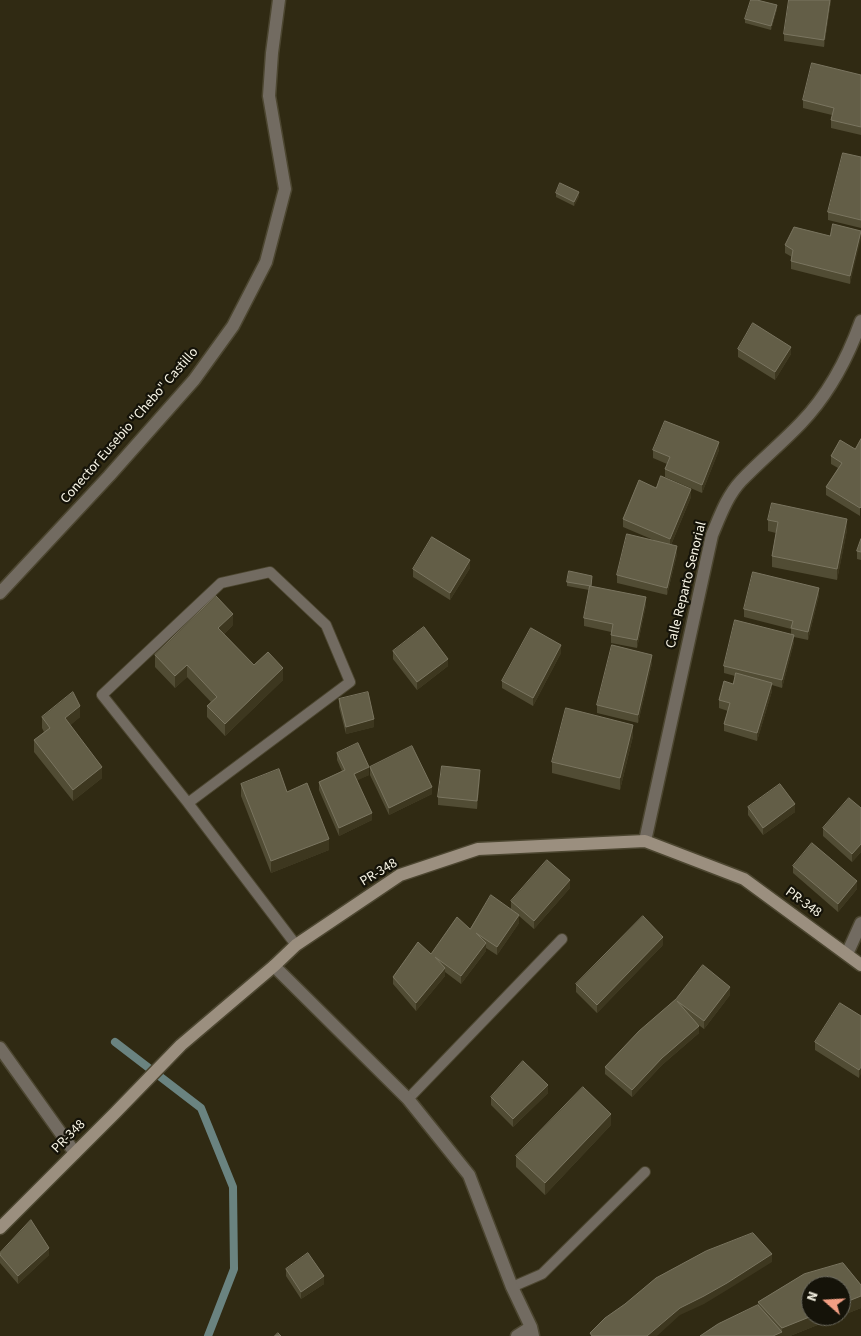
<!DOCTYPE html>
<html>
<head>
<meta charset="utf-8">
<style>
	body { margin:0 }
	#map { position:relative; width:861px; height:1336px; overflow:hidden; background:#302a13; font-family:"Source Sans 3",sans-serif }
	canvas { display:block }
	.north { position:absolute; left:801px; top:1276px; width:50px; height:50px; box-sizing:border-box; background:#151309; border:1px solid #6f6d61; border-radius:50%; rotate:289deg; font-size:14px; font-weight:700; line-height:20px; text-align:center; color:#f7f4e5 }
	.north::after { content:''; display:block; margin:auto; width:18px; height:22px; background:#f39f84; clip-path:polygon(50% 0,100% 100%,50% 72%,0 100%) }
</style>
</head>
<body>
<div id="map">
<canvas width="861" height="1336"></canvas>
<div class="north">N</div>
</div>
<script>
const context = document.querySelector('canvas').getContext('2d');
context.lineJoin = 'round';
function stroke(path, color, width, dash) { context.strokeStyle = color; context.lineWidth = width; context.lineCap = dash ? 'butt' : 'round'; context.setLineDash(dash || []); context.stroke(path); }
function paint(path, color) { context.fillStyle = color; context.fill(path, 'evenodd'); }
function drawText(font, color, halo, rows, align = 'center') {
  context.font = font + ' "Source Sans 3",sans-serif'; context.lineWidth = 4.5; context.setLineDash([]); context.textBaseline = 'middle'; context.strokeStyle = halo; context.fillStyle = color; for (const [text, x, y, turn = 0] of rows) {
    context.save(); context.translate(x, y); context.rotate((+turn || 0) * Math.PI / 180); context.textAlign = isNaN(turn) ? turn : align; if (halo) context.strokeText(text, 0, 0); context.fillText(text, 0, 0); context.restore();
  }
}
stroke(new Path2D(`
	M115,1042L201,1108L233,1187L234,1269L208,1336`), '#6a8380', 8);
const lane = new Path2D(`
	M188,803L350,682L326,625L270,572L221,583L102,695L188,803L296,945
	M408,1099L562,939
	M512,1287L542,1274L645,1172`);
const street = new Path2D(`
	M0,593L109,476L194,380L233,326L266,262L285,189L269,96L272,53L279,0
	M645,841L712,535C720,516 727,496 741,481C760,461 782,443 801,423C828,395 848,357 861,321
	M847,954L861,923
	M274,966L408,1099L469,1175L512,1287L531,1327L533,1336
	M0,1048L75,1153
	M517,1336L531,1327`);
const secondary = new Path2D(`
	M0,1228L115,1113L181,1045L274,966L296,945L400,875L478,849L645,841L744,879L861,965`);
stroke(lane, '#4c4630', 12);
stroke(street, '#4c4630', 15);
stroke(secondary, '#4c4630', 15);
stroke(lane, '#726b61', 10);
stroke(street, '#726b61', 12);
stroke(secondary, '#9b8f7f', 12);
paint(new Path2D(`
	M831,0L824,47L784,41V34Z
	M777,9L771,30L745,23V19Z
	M861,75V135L831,128V120L832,115L803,108V100Z
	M861,157V228L828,220V212Z
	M556,193L579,196L574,206L556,197Z
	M861,231L850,284L791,269V261L792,257L785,253V245L830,236Z
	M738,349L791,354L775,380L738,357Z
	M861,439L860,516L826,495V487L838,468L831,464V456L855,449Z
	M653,450H719L702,493L665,477V469L667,464L653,458Z
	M656,488L691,497L671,545L677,554L667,595L617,583V575L656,541L623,527V519Z
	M768,520L847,530L837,580L772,567V556L776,533L768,531Z
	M861,539V560L857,559V551Z
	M470,568L450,600L413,577V569Z
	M592,580L591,586L646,605L637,648L611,643V632L584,626V618L589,590L567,586V582Z
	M819,595L808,640L794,637V642L782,688L772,685V691L757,741L724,731V724L728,711L719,708V700L733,684L735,676L724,673V666L791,634V629L744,617V609Z
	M233,625L224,634L254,665L283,680L225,736L207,717V706L211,702L187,677L175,688L155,667V655Z
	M393,651L448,666L417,690L393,659Z
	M561,653L533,706L502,688V681Z
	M652,663L638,723L597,713V705Z
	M339,699L374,727L346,734L339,707Z
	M42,717H80L70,725L102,778L73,801L34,752V740L44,732L42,728Z
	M633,736L620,790L552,773V762Z
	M337,753L369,775L357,780L372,820L339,836L319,790V782L342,771L337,760Z
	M370,767L432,794L389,815L370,775Z
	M480,778L477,809L438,805V797Z
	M241,784L287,792L329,850L271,873L241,796Z
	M748,807L795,812L763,835L748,815Z
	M861,808V852L852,862L823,836V828Z
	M793,866L857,889L838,912L793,873Z
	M570,888L534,929L519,916V923L497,955L486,948V951L461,984L445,972V976L416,1011L393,984V977L511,909V901Z
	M663,945L597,1013L576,992V984Z
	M730,995L704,1029L696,1023L699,1033L662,1065L632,1097L605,1074V1067L676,999Z
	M861,1016L859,1078L815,1050V1042Z
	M548,1093L513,1127L491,1105V1097Z
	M611,1125L545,1195L516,1167V1156Z
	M0,1253L49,1255L18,1284L0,1263Z
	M843,1263L861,1285V1308L841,1316V1286H811V1316H840L790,1336H700L718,1324L758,1305V1302L804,1274Z
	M286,1269L324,1284L301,1299L286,1276Z`), '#514c34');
paint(new Path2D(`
	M830,0H831L824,47V40Z
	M777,5V9L771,30V26Z
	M579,192V196L574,206V202Z
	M861,232V239L850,284V276Z
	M791,347V354L775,380V372Z
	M719,442V450L702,493V485Z
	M691,489V497L670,547V539Z
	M847,519V530L837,580V569Z
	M677,546V554L667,595V588Z
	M470,560V568L450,600V593Z
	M819,588V595L808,640V632Z
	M646,597V605L637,648V640Z
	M233,614V625L218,640V628Z
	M794,635V642L782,688V680Z
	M561,645V653L533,706V698Z
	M652,655V663L638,723V715Z
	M448,659V666L417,690V682Z
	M187,665V677L175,688V676Z
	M283,668V680L225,736V724Z
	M772,683V691L757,741V733Z
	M80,706V717L65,730V718Z
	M374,719V727L346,734V727Z
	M633,725V736L620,790V778Z
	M102,767V778L73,801V790Z
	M369,767V775L354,782V774Z
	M480,770V778L477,809V801Z
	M432,787V794L389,815V808Z
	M795,804V812L763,835V828Z
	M372,813V820L339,836V828Z
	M329,839V850L271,873V861Z
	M861,844V852L852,862V854Z
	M570,880V888L534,929V921Z
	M857,881V889L838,912V904Z
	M519,915V923L497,955V947Z
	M663,937V945L597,1013V1005Z
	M486,943V951L461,984V976Z
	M445,968V976L416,1011V1003Z
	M730,987V995L704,1029V1021Z
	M699,1026V1033L662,1065L632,1097V1090L662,1058Z
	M861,1067V1074L859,1078V1070Z
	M548,1085V1093L513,1127V1119Z
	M611,1114V1125L545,1195V1183Z
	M49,1248V1255L18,1284V1276Z
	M772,1254V1262L727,1290L704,1304L680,1315L657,1336H647L680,1308Z
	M324,1276V1284L301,1299V1292Z
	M861,1296V1308L841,1316V1304Z
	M812,1316H840L790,1336H773L782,1332V1328Z`), '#3d371f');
const building = new Path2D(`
	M751,0H757L777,5L771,26L745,19Z
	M789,0H830L824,40L784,34Z
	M812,63L861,75V127L831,120L834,108L803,100Z
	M843,153L861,157V220L828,212Z
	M560,183L579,192L574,202L556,193Z
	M833,224L861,231L850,276L791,261L793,250L785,245L794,227L830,236Z
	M753,323L791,347L775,372L738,349Z
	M665,421L719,442L702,485L665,469L670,457L653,450Z
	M861,439V507L860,508L826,487L842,463L831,456L840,440L855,449Z
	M661,476L691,489L670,539L623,519L639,480L656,488Z
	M772,503L847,519L837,569L772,556L778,522L768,520Z
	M627,534L677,546L667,588L617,575Z
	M432,537L470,560L450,593L413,569Z
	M861,539V552L857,551Z
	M569,571L592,576L591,586L567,582Z
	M753,572L819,588L808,632L791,628L793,621L744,609Z
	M590,586L646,597L637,640L611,635L613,624L584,618Z
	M216,596L233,614L218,628L254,665L268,652L283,668L225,724L207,706L217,697L187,665L175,676L155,655Z
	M735,620L794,635L782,680L724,666Z
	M424,627L448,659L417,682L393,651Z
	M531,628L561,645L533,698L502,681Z
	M612,645L652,655L638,715L597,705Z
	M736,673L772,683L757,733L724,724L730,703L719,700L724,681L733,684Z
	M73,692L80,706L65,718L102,767L73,790L34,740L50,728L42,717Z
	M368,692L374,719L346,727L339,699Z
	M566,708L633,725L620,778L552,762Z
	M358,743L369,767L354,774L372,813L339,828L319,782L345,770L337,753Z
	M412,746L432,787L389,808L370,767Z
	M442,766L480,770L477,801L438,797Z
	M279,769L287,792L307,783L329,839L271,861L241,784Z
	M780,784L795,804L763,828L748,807Z
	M849,798L861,808V844L852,854L823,828Z
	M812,843L857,881L838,904L793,866Z
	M547,860L570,880L534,921L511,901Z
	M491,895L519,915L497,947L476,933L486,943L461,976L435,957L445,968L416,1003L393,977L418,942L431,954L457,917L470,929Z
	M643,916L663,937L597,1005L576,984Z
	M703,965L730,987L704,1021L677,1001L699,1026L662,1058L632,1090L605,1067L639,1031L676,999Z
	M840,1003L861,1016V1067L859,1070L815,1042Z
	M523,1061L548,1085L513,1119L491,1097Z
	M583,1087L611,1114L545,1183L516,1156Z
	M31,1220L49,1248L18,1276L0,1255V1253Z
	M753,1233L772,1254L727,1283L704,1296L680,1308L647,1336H592L590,1333L605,1318L625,1304L656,1278L706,1251Z
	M308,1253L324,1276L301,1292L286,1269Z
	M843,1263L861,1285V1296L841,1304V1286H811V1316H812L782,1328L758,1302L804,1274Z
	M758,1305L782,1332L773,1336H700L718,1324Z
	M278,1333L281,1336H275Z`);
paint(building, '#635e47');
stroke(building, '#7a7560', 1);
drawText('14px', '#f7f4e5', '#151309', [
	["Conector Eusebio \"Chebo\" Castillo",130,426,-49],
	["Calle Reparto Senorial",687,585,-76],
	["PR-348",379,873,-31],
	["PR-348",803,903,36],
	["PR-348",69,1137,-45]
]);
</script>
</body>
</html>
